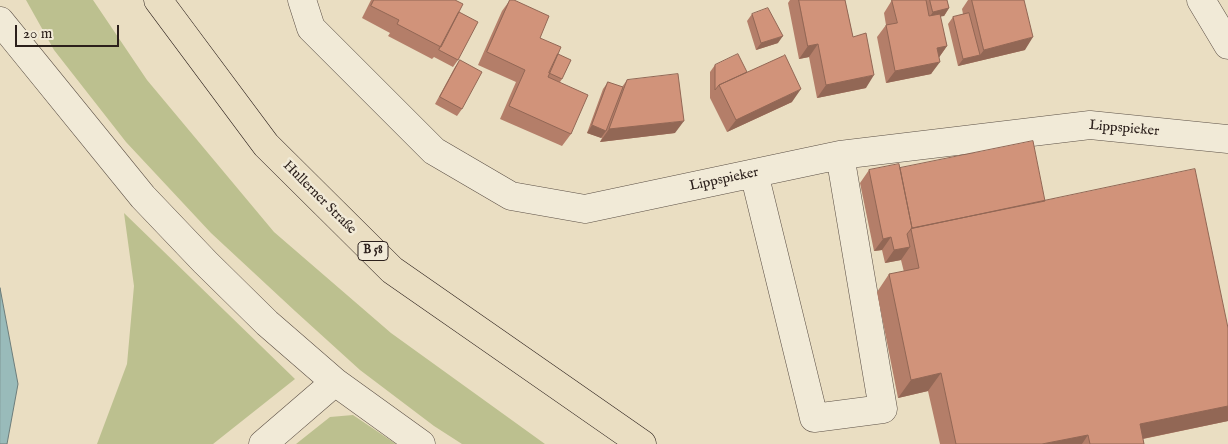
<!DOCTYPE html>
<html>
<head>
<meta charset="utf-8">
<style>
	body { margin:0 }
	#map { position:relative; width:1228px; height:444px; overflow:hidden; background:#eadec2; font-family:"IM FELL English",serif }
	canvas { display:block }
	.scale { position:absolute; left:15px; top:25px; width:104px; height:22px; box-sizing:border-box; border:2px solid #2c201c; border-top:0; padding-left:6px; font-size:15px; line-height:18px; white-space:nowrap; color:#2c201c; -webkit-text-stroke:4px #f1ead7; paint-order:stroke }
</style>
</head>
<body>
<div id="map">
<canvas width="1228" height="444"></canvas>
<div class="scale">20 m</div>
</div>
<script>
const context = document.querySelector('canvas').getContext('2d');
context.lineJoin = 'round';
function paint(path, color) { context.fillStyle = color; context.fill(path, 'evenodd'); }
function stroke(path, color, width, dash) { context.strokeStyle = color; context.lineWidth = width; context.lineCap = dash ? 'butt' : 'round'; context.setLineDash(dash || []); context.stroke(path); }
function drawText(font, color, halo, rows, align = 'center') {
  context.font = font + ' "IM FELL English",serif'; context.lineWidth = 5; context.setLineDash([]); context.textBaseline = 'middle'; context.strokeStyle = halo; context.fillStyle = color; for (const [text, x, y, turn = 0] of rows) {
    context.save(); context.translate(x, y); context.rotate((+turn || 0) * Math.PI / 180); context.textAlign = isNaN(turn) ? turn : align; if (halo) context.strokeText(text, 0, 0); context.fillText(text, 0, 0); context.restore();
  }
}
paint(new Path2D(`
	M26,0H93L147,80L274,232L391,333L545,444H462L434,426L360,370L295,311L211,233L126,142L54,50Z
	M124,213L295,379L213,444H97L127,364L134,286Z
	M353,415L396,444H296L330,417Z`), '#bcc08f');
const water = new Path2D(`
	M0,288L18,384L7,444H0Z`);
paint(water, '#99bbba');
stroke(water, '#6d7d7b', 1);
const minor = new Path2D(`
	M302,0L311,28L434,151L511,196L585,209L840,155L1090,125L1228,139
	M1201,0L1228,45
	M0,21L143,197L205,262L267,323L335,382L421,444
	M754,173L814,418L883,409L840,155
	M263,444L335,382`);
const major = new Path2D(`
	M158,0L266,145L392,270L642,444`);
stroke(minor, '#5c5046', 29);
stroke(major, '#2c201c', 29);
stroke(minor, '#f1ead7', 28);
stroke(major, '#eadec2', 28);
paint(new Path2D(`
	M371,0H455L459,12L458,60L453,67L434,57L432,59L388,36L390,33L362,18Z
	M510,0L540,38L558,54L562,79L560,82L571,134L562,146L500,119L516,82L478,65L502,11Z
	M790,0H845L853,37L866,88L817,98L809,57L799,59L788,3Z
	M892,0H947L949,8L944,16H940L947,46L939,57L931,74L886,83L877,37L886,25L884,13Z
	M968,0H1024L1025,50L958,66L948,24L953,17L963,14L962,9Z
	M752,14L778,43L756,50L747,21Z
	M460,60L462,109L457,116L435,104L455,67Z
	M715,65L747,72L792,102L727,132L710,98V72Z
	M627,80L675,133L600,142L602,138L587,133L603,89L608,82L622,87Z
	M900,168L1045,201L1053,199L1054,198L1228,328V421L1143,439L1144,444H940L928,391L898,398L877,292L889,274L904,272L901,260L885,263L882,250L874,251L860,183L869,170Z`), '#b47e69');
paint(new Path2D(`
	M949,8L944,16L928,19L933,12Z
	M783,36L778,43L756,50L761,43Z
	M1033,37L1025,50L958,66L963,59L980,55L984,50Z
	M818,44L809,57L799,59L808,46Z
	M947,46L938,59L937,48Z
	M940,62L931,74L886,83L895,71Z
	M874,75L866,88L817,98L826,85Z
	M801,89L792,102L727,132L736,120Z
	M684,121L675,133L600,142L609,129Z
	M592,125L606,131L601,138L587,133Z
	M891,237L882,250L874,251L883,239Z
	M910,247L901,260L885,263L894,250Z
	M941,373L928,391L898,398L911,380Z
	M1228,406V421L1127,442L1140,424Z
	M1088,435L1082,444H1042Z`), '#926755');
const building = new Path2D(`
	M374,0H455L463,4L441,47L397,24L399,20L371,6Z
	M510,0H514L549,16L540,38L561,47L548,77L588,95L571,134L509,106L525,70L487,52Z
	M799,0H845L853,37L866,33L874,75L826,85L818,44L808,46Z
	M892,0H926L929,16L940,14L947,46L937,48L940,62L895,71L886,25L897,23Z
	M930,0H947L949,8L933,12Z
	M972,0H1024L1033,37L984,50Z
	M768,8L783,36L761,43L752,14Z
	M459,12L478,22L458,60L439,50Z
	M969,13L980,55L963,59L953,17Z
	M558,54L571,60L562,79L549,73Z
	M738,54L747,72L719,85L715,90V65Z
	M785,55L801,89L736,120L719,85L783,56Z
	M460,60L482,72L462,109L440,97Z
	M678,74L684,121L609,129L627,80Z
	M608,82L623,87L606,131L592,125Z
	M1033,141L1045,201L912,228L900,168Z
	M899,164L912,228L911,229L907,234L910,247L894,250L891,237L883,239L869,170Z
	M1195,169L1228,328V406L1140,424L1144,444H1090L1088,435L1042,444H956L941,373L911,380L889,274L919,268L911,229Z`);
paint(building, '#d1937a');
stroke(building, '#926755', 1);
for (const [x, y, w] of [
	[373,251,30]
]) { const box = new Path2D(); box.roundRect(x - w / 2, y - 9.5, w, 19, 4); context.fillStyle = '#f1ead7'; context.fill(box); stroke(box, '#2c201c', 1); }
drawText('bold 12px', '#2c201c', null, [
	["B 58",373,251]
]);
drawText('14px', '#2c201c', '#f1ead7', [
	["Lippspieker",1124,129,5],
	["Lippspieker",724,180,-12],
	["Hullerner Straße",319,198,45]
]);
</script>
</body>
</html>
